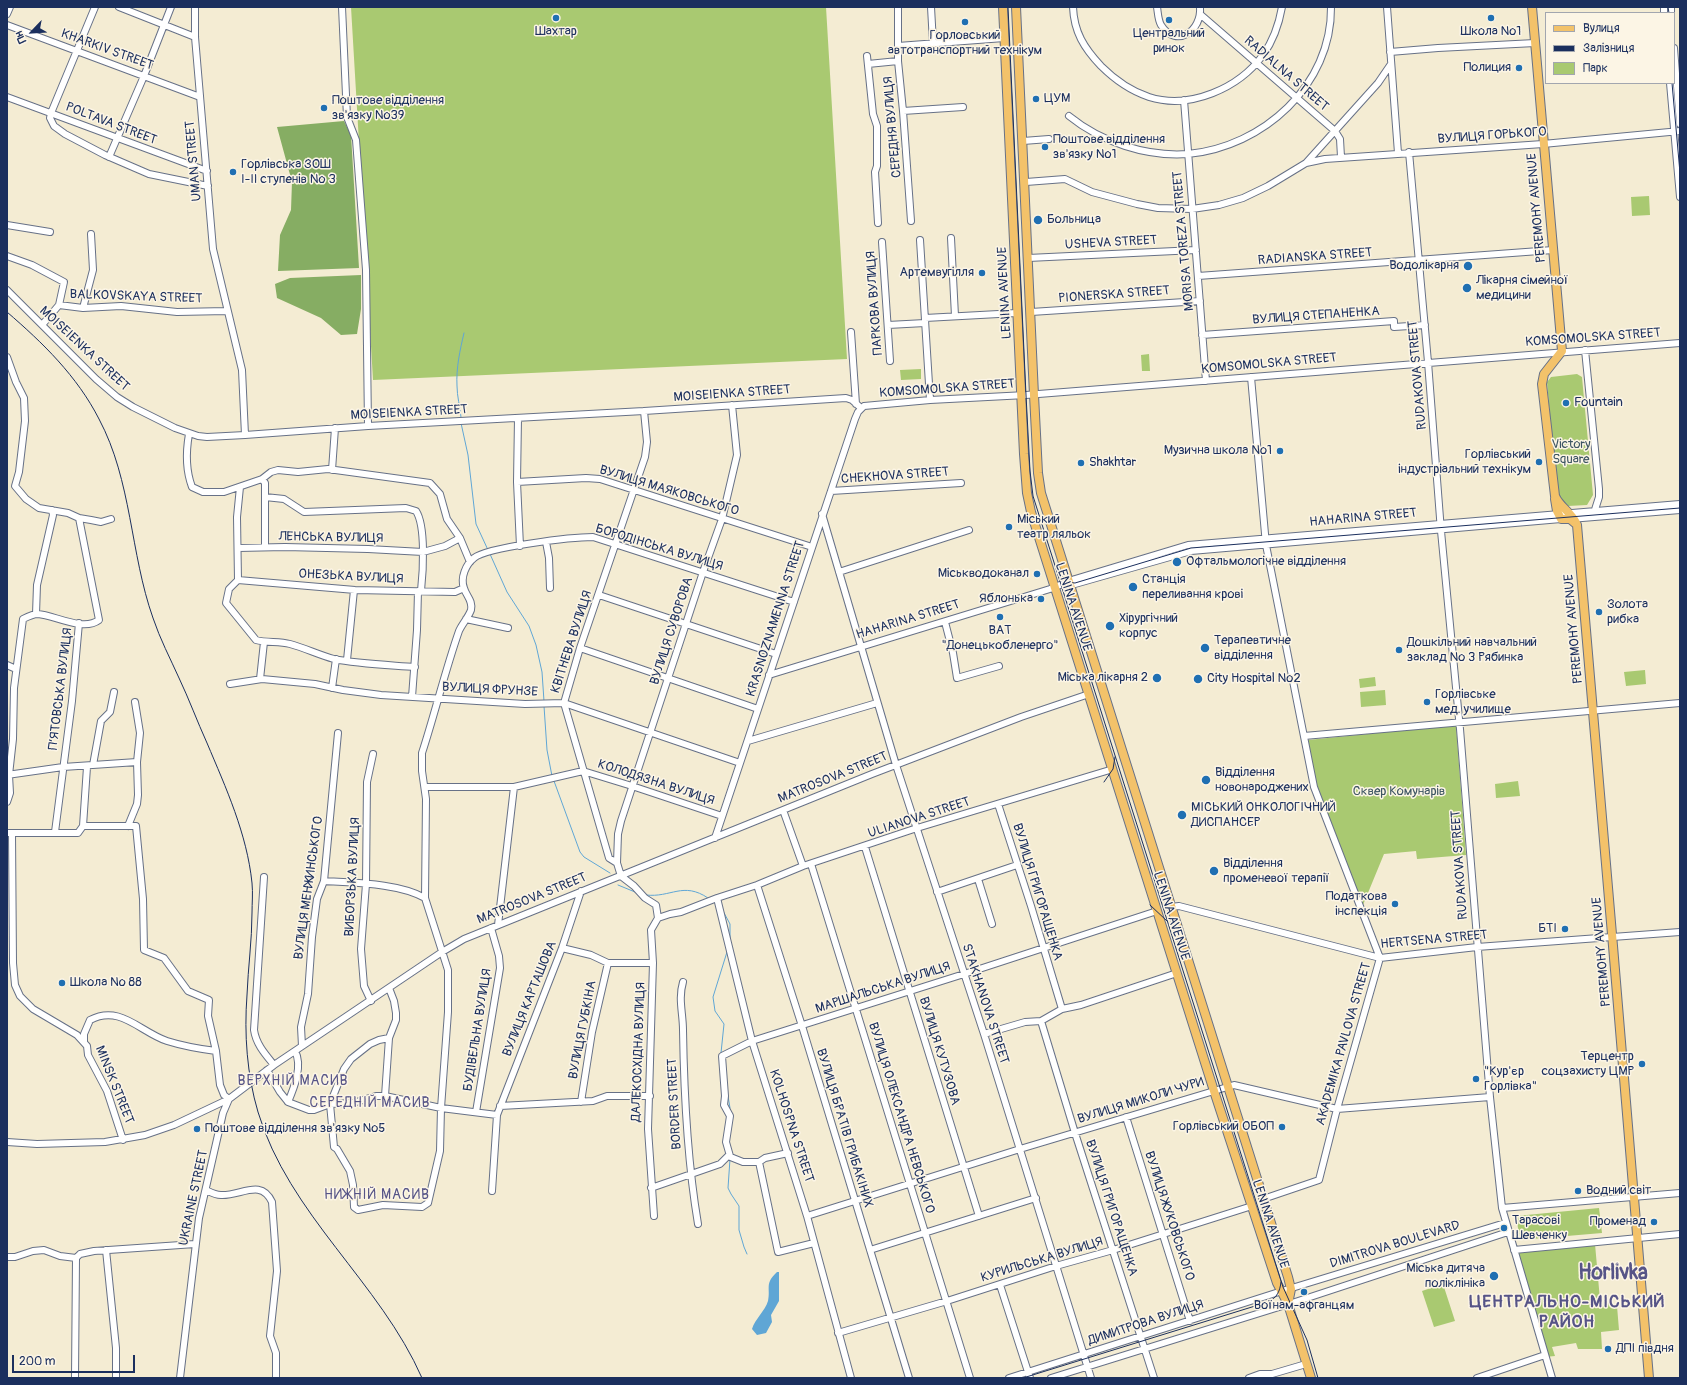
<!DOCTYPE html>
<html>
<head>
<meta charset="utf-8">
<style>
	body { margin:0 }
	#map { position:relative; width:1687px; height:1385px; overflow:hidden; background:#f4ecd3; font-family:Pangolin,sans-serif }
	canvas { display:block }
	.frame { position:absolute; inset:0; border:8px solid #1b2f5e; pointer-events:none }
	.legend { position:absolute; left:1545px; top:12px; width:130px; height:72px; box-sizing:border-box; background:#fcf5e5; border:1px solid #a2a6af; margin:0; padding:5px 7px; list-style:none; font-size:12px; color:#1b2f5e }
	.legend li { display:flex; align-items:center; gap:8px; height:20px }
	.legend b { width:20px; border:1px solid #a2a6af }
	.north { position:absolute; left:12px; top:12px; width:40px; height:40px; -webkit-text-stroke:3px #fcf5e5; paint-order:stroke; rotate:245deg; font-size:11px; font-weight:700; line-height:16px; text-align:center; color:#1b2f5e }
	.north::after { content:''; display:block; margin:auto; width:14px; height:18px; background:#1b2f5e; clip-path:polygon(50% 0,100% 100%,50% 72%,0 100%) }
	.scale { position:absolute; left:12px; top:1355px; width:123px; height:18px; box-sizing:border-box; border:2px solid #1b2f5e; border-top:0; padding-left:5px; font-size:12px; line-height:14px; white-space:nowrap; color:#1b2f5e; -webkit-text-stroke:3px #fcf5e5; paint-order:stroke }
</style>
</head>
<body>
<div id="map">
<canvas width="1687" height="1385"></canvas>
<div class="frame"></div>
<ul class="legend">
<li><b style="height:5px;background:#f3c26a"></b>Вулиця</li>
<li><b style="height:5px;background:#1b2f5e"></b>Залізниця</li>
<li><b style="height:11px;background:#a9c971"></b>Парк</li>
</ul>
<div class="north">Пн</div>
<div class="scale">200 m</div>
</div>
<script>
const context = document.querySelector('canvas').getContext('2d');
context.lineJoin = 'round';
function paint(path, color) { context.fillStyle = color; context.fill(path, 'evenodd'); }
function stroke(path, color, width, dash) { context.strokeStyle = color; context.lineWidth = width; context.lineCap = dash ? 'butt' : 'round'; context.setLineDash(dash || []); context.stroke(path); }
function drawText(font, color, halo, rows, align = 'center') {
  context.font = font + ' Pangolin,sans-serif'; context.lineWidth = 3; context.setLineDash([]); context.textBaseline = 'middle'; context.strokeStyle = halo; context.fillStyle = color; for (const [text, x, y, turn = 0] of rows) {
    context.save(); context.translate(x, y); context.rotate((+turn || 0) * Math.PI / 180); context.textAlign = isNaN(turn) ? turn : align; if (halo) context.strokeText(text, 0, 0); context.fillText(text, 0, 0); context.restore();
  }
}
paint(new Path2D(`
	M351,7H826L847,359L373,380Z
	M1649,196L1650,215L1632,216L1631,197Z
	M1149,354L1150,371H1142L1141,355Z
	M921,369V379L901,380L900,370Z
	M1577,374L1582,377L1593,495L1587,505L1568,506L1557,497L1547,382L1551,377Z
	M1645,670L1646,684L1626,686L1624,672Z
	M1375,677L1376,686L1360,688L1359,679Z
	M1385,690L1386,705L1361,707L1360,692Z
	M1456,725L1466,855L1417,859L1416,851L1384,854L1363,905L1317,786L1308,740Z
	M1518,781L1520,796L1496,798L1495,784Z
	M1599,1208L1602,1233L1520,1240L1516,1216Z
	M1595,1244L1600,1300L1617,1306L1619,1330L1601,1332L1602,1349H1578L1576,1343L1552,1347L1555,1356L1545,1357L1513,1251Z
	M1443,1284L1455,1321L1434,1327L1422,1291Z`), '#a9c971');
paint(new Path2D(`
	M344,121L351,135L359,268L278,271L280,235L291,210L292,182L277,127Z
	M361,275V309L357,334L341,335L321,318L277,298L275,284L290,278Z`), '#86ad63');
paint(new Path2D(`
	M777,1272H779V1301L771,1315L772,1322L766,1333L757,1335L752,1329C755,1319 765,1311 768,1301C771,1288 764,1284 777,1272Z`), '#5fa6d5');
stroke(new Path2D(`
	M461,417C460,407 457,396 457,386C456,368 460,350 464,333
	M461,423L468,455L476,524L488,550
	M490,554L507,592L529,626L536,645L542,672L544,701
	M544,706L547,750L552,776
	M554,781L580,852L584,857L610,873
	M618,885L635,892
	M646,895C671,898 683,881 708,898
	M723,911L730,924V939
	M721,1053L724,1024L715,1011L713,997L727,952
	M728,1096L730,1108
	M730,1159L728,1188L731,1194L739,1206V1230L744,1247L747,1254`), '#5fa6d5', 1);
const minor = new Path2D(`
	M95,7L51,113L50,118L54,126L65,134L105,155L149,174L208,186
	M119,7L195,37
	M195,7V37L213,249L242,370L245,435
	M342,7L347,117L356,140L366,270L368,426
	M898,7V61L903,111L911,221
	M931,7L933,43
	M1073,7C1074,32 1084,48 1101,66C1115,80 1131,91 1149,97C1190,110 1239,88 1263,55C1273,41 1279,24 1282,7
	M1157,7C1158,13 1158,20 1161,25C1176,49 1202,31 1200,7
	M1387,7L1398,153
	M1664,7V13
	M1671,7V13
	M7,14L10,7
	M1201,15L1335,131L1340,139L1341,157
	M7,25L200,97
	M898,46L1004,38
	M1674,48L1680,124
	M1390,52L1438,48L1535,43
	M867,56L873,114L877,126V166L875,172L878,223
	M868,64L898,61
	M1670,83L1680,197
	M7,97L207,171
	M1184,100L1206,381
	M903,111L963,107
	M1069,116C1101,142 1146,157 1188,154C1263,147 1332,85 1331,7
	M1023,141L1049,139
	M1409,152L1428,362L1441,531L1460,729L1490,1097L1502,1208L1552,1378
	M109,157L144,76L171,7
	M1306,163L1378,83L1391,64
	M1026,182L1065,179L1092,192L1137,204L1158,208L1192,209L1219,205L1243,198L1268,186L1306,163L1325,159L1543,144L1680,131
	M7,225L50,232
	M951,238L955,316
	M920,240L930,400
	M882,242L890,361
	M7,256L32,265L64,282L59,305L83,308L121,306L177,312L227,311
	M1028,258L1196,250
	M1198,276L1553,250
	M7,290L96,379L117,397L133,407L175,428L198,436L207,437L245,435L368,426L644,411L846,398L852,400L861,408
	M83,308L93,270L91,234
	M1031,312L1200,301
	M925,318L1017,313
	M42,325L59,305
	M888,325L925,323
	M851,332L856,404
	M1202,335L1394,321V327L1425,325
	M1585,350L1599,489V497L1593,516
	M7,357L16,382L24,398L25,421L19,472L15,486L26,499L39,508L68,513L79,518L91,520L101,522L111,519
	M1251,377L1266,545L1314,787L1380,958L1337,1109L1319,1180L1263,1199
	M644,411L647,442L645,457L580,648L564,703L609,858L617,863L621,876L634,886L645,898L656,905L658,918
	M518,418L517,482L520,546
	M189,434C186,451 186,471 192,487L203,492H224L262,479L271,472L278,470L298,472L328,469L430,483L440,494L447,519L460,538L470,562
	M332,470L335,428
	M262,479L265,483V547
	M517,482L586,478L600,479L812,547
	M831,491L961,483
	M265,497L284,499L304,512L406,508L416,511C426,526 423,573 421,591
	M822,514L896,765L984,1034L1091,1378
	M1570,519L1680,510
	M546,542L549,558L550,588
	M238,548L285,547L368,549L423,552L445,546L460,538
	M839,572L969,530
	M238,580L229,589L226,603L256,640C267,643 279,641 290,644C305,648 319,655 334,659C358,664 390,665 415,667
	M238,580L355,590L455,592L464,588
	M238,580L237,517L240,487
	M1068,586L1191,551L1561,519
	M599,595L776,654
	M36,614L37,585L53,515L52,510
	M466,619L508,628
	M945,622L953,653L957,678L999,666
	M580,648L758,709
	M347,660L354,590
	M7,665L16,669
	M769,675L1050,589L1075,579L1188,545L1680,504
	M260,679L264,642
	M230,684L262,679L315,684L343,690L381,695L525,704L564,703L740,763
	M332,688L336,659
	M412,697L417,630L418,591
	M1304,736L1680,703
	M748,741L877,703
	M93,765L101,721L110,712L114,692
	M7,775L63,767L137,762
	M426,787H514L583,771L632,786L722,816
	M7,802L10,793L9,775L13,739L14,688L23,619C27,617 33,614 38,614C54,615 83,632 99,620L79,518
	M998,804L1031,906L1062,1009
	M783,810L803,866
	M83,826L87,767
	M128,826L137,804L138,795L137,762L140,733L135,702
	M55,832L72,701L79,623
	M7,833H78L83,826H136L143,899L144,950L164,958L188,991L209,1000L208,1016L216,1051L220,1085L224,1095L229,1099
	M12,833L13,963L15,985L20,996L33,1009L77,1035L87,1046L88,1055L107,1091L123,1140
	M715,838L855,419L858,412L864,406L930,400L1026,395L1680,343
	M865,847L979,1216
	M617,863L618,834L621,821L703,572L722,519L737,455L732,405
	M811,864L970,1378
	M264,877L254,1030C256,1044 265,1054 274,1065
	M978,879L992,924
	M324,881C354,883 399,883 425,898
	M757,885L802,1026L909,1378
	M937,892L1017,865
	M1171,907L1179,906L1380,958L1477,947L1680,932
	M658,918L670,914L681,912L717,898
	M498,925L514,787
	M562,948L591,955L608,963H653
	M683,982C678,999 683,1013 683,1030C684,1096 687,1159 698,1224
	M371,1001L364,986L361,949L366,884L367,782L373,754
	M1041,1021L1075,1133L1154,1378
	M984,1034L1025,1022L1041,1021L1062,1009L1081,1005L1177,973
	M389,1038L379,1040L370,1044L351,1059L344,1069L330,1104L334,1147L337,1149L350,1171L353,1185L354,1207L358,1210L383,1205L422,1207L428,1203L440,1151L441,1108L448,1012V970L425,898L426,799L422,771V753C435,713 445,671 459,631C462,624 468,618 471,610C473,600 466,596 464,588C460,578 466,564 474,558C487,547 573,537 593,537L794,602
	M84,1042V1034L90,1020C120,1004 140,1032 167,1041C183,1046 200,1049 216,1051
	M302,1046L301,1027L308,994L312,937L317,899L324,881L338,733
	M267,1070L280,1092L288,1102L309,1110H314L330,1104L353,1103L376,1096H385L441,1108L497,1115
	M385,1096L389,1038L396,1020V1013L394,1001L389,988
	M288,1102C294,1088 303,1066 295,1051
	M581,1102L592,1032L608,963
	M500,1106L593,1101L607,1096H650
	M476,1112L500,968L499,956L491,928
	M1126,1117L1190,1321
	M7,1142L37,1144L105,1142L145,1135L174,1125L229,1099L274,1065L442,952L464,939L872,774L1021,717L1089,694
	M730,1156L726,1142L730,1116L724,1105L725,1096L722,1056L752,1041L964,974L1157,911
	M759,1162L778,1252L814,1243
	M759,1162L765,1158L788,1153
	M651,1188L720,1164L728,1156L743,1162H759
	M206,1190C210,1192 215,1195 221,1195C241,1196 261,1178 272,1202L277,1271L270,1336L276,1353V1378
	M492,1191L497,1115L562,948L581,891
	M1502,1208L1680,1193
	M654,1216L648,1129L653,963L651,930L658,918
	M807,1216L1020,1149L1234,1085L1337,1109L1490,1097
	M106,1250L116,1348V1378
	M870,1250L1036,1198
	M1514,1250L1680,1234
	M7,1257H15L33,1251L44,1250L60,1256L76,1258L80,1254L94,1251L195,1244
	M1000,1285L1030,1378
	M838,1333L947,1301L1056,1266L1113,1250L1252,1206
	M75,1378L76,1258
	M180,1378L199,1218L223,1113L229,1099
	M851,1378L807,1216L752,1041L717,898L757,885L803,866L917,828L1113,769
	M1009,1378L1282,1291L1505,1223
	M1051,1378L1292,1303L1508,1232
	M1249,1378L1260,1374H1272L1306,1364
	M1477,1378L1545,1355`);
const major = new Path2D(`
	M1003,7L1024,454L1027,493L1031,512L1214,1091L1277,1283L1288,1304L1311,1378
	M1016,7L1034,395L1038,473L1041,493L1288,1277L1291,1289L1288,1304
	M1532,7L1562,351L1544,374L1542,384L1555,496C1560,508 1572,512 1577,525L1613,946L1649,1378
	M1555,499L1557,511L1561,519H1570L1576,524`);
stroke(minor, '#677187', 8);
stroke(major, '#677187', 10);
stroke(minor, '#fff', 6);
stroke(major, '#f3c26a', 8);
stroke(new Path2D(`
	M1008,7L1026,395L1030,471L1033,496L1283,1287L1307,1340L1318,1378
	M1668,7L1669,13
	M1672,83L1680,173
	M1058,575L1065,582L1075,583L1191,548L1680,508
	M1104,782L1113,769L1115,757
	M1150,905L1167,921
	M1023,1378L1268,1302C1277,1298 1280,1291 1281,1282`), '#1b2f5e', 1);
stroke(new Path2D(`
	M7,312C43,343 77,376 99,419C132,481 130,553 153,618C160,639 170,658 179,678C189,699 197,721 207,743C226,788 247,834 252,883C253,893 252,903 252,913C252,940 248,968 247,995C244,1034 247,1075 258,1112C289,1215 380,1282 422,1378`), '#1b2f5e', 1);
for (const [x, y, r, color] of [
	[556,18,4,"#1f6fb2"],
	[1491,18,4,"#1f6fb2"],
	[1169,20,4,"#1f6fb2"],
	[965,22,4,"#1f6fb2"],
	[1519,68,4,"#1f6fb2"],
	[1036,99,4,"#1f6fb2"],
	[324,108,4,"#1f6fb2"],
	[1045,147,4,"#1f6fb2"],
	[233,172,4,"#1f6fb2"],
	[1038,220,5,"#1f6fb2"],
	[1468,266,5,"#1f6fb2"],
	[982,273,4,"#1f6fb2"],
	[1467,288,5,"#1f6fb2"],
	[1566,403,4,"#1f6fb2"],
	[1280,451,4,"#1f6fb2"],
	[1539,462,4,"#1f6fb2"],
	[1081,463,4,"#1f6fb2"],
	[1009,527,4,"#1f6fb2"],
	[1177,562,5,"#1f6fb2"],
	[1037,574,4,"#1f6fb2"],
	[1133,587,5,"#1f6fb2"],
	[1041,599,4,"#1f6fb2"],
	[1599,612,4,"#1f6fb2"],
	[1000,617,4,"#1f6fb2"],
	[1110,626,5,"#1f6fb2"],
	[1205,648,5,"#1f6fb2"],
	[1399,650,4,"#1f6fb2"],
	[1157,678,5,"#1f6fb2"],
	[1198,679,5,"#1f6fb2"],
	[1427,702,4,"#1f6fb2"],
	[1206,780,5,"#1f6fb2"],
	[1182,815,5,"#1f6fb2"],
	[1214,871,5,"#1f6fb2"],
	[1395,904,4,"#1f6fb2"],
	[1565,929,4,"#1f6fb2"],
	[62,983,4,"#1f6fb2"],
	[1642,1064,4,"#1f6fb2"],
	[1476,1079,4,"#1f6fb2"],
	[1282,1127,4,"#1f6fb2"],
	[197,1129,4,"#1f6fb2"],
	[1578,1191,4,"#1f6fb2"],
	[1654,1222,4,"#1f6fb2"],
	[1504,1228,4,"#1f6fb2"],
	[1494,1276,5,"#1f6fb2"],
	[1304,1292,4,"#1f6fb2"],
	[1608,1349,4,"#1f6fb2"]
]) { const dot = new Path2D(); dot.arc(x, y, r, 0, 2 * Math.PI); context.fillStyle = color; context.fill(dot); stroke(dot, '#fcf5e5', 1.5); }
drawText('13px', '#1b2f5e', '#fcf5e5', [
	["Шахтар",556,32,"center"],
	["Школа №1",1491,32,"center"],
	["Центральний",1169,34,"center"],
	["ринок",1169,49,"center"],
	["Горловський",965,36,"center"],
	["автотранспортний технікум",965,51,"center"],
	["Полиция",1511,68,"right"],
	["ЦУМ",1044,99],
	["Поштове відділення",332,101],
	["зв'язку №39",332,116],
	["Поштове відділення",1053,140],
	["зв'язку №1",1053,155],
	["Горлівська ЗОШ",241,165],
	["І-ІІ ступенів № 3",241,180],
	["Больница",1047,220],
	["Водолікарня",1459,266,"right"],
	["Артемвугілля",974,273,"right"],
	["Лікарня сімейної",1476,281],
	["медицини",1476,296],
	["Fountain",1574,403],
	["Музична школа №1",1272,451,"right"],
	["Горлівський",1531,455,"right"],
	["індустріальний технікум",1531,470,"right"],
	["Shakhtar",1089,463],
	["Міський",1017,520],
	["театр ляльок",1017,535],
	["Офтальмологічне відділення",1186,562],
	["Міськводоканал",1029,574,"right"],
	["Станція",1142,580],
	["переливання крові",1142,595],
	["Яблонька",1033,599,"right"],
	["Золота",1607,605],
	["рибка",1607,620],
	["Хірургічний",1119,619],
	["корпус",1119,634],
	["ВАТ",1000,631,"center"],
	["\"Донецькобленерго\"",1000,646,"center"],
	["Терапевтичне",1214,641],
	["відділення",1214,656],
	["Дошкільний навчальний",1407,643],
	["заклад № 3 Рябинка",1407,658],
	["Міська лікарня 2",1148,678,"right"],
	["City Hospital №2",1207,679],
	["Горлівське",1435,695],
	["мед. училище",1435,710],
	["Відділення",1215,773],
	["новонароджених",1215,788],
	["МІСЬКИЙ ОНКОЛОГІЧНИЙ",1191,808],
	["ДИСПАНСЕР",1191,823],
	["Відділення",1223,864],
	["променевої терапії",1223,879],
	["Податкова",1387,897,"right"],
	["інспекція",1387,912,"right"],
	["БТІ",1557,929,"right"],
	["Школа № 88",70,983],
	["Терцентр",1634,1057,"right"],
	["соцзахисту ЦМР",1634,1072,"right"],
	["\"Кур'єр",1484,1072],
	["Горлівка\"",1484,1087],
	["Горлівський ОБОП",1274,1127,"right"],
	["Поштове відділення зв'язку №5",205,1129],
	["Водний світ",1586,1191],
	["Тарасові",1512,1221],
	["Шевченку",1512,1236],
	["Променад",1646,1222,"right"],
	["Міська дитяча",1485,1269,"right"],
	["поліклініка",1485,1284,"right"],
	["Воїнам-афганцям",1304,1306,"center"],
	["ДПІ півдня",1616,1349]
], 'left');
drawText('13px', '#1b2f5e', '#fcf5e5', [
	["KHARKIV STREET",107,50,20],
	["RADIALNA STREET",1286,74,41],
	["POLTAVA STREET",111,124,21],
	["СЕРЕДНЯ ВУЛИЦЯ",893,127,-95],
	["ВУЛИЦЯ ГОРЬКОГО",1492,136,-4],
	["UMAN STREET",194,161,-95],
	["PEREMOHY AVENUE",1537,208,-95],
	["MORISA TOREZA STREET",1184,241,-95],
	["USHEVA STREET",1111,243,-3],
	["RADIANSKA STREET",1315,257,-4],
	["LENINA AVENUE",1005,293,-93],
	["PIONERSKA STREET",1114,295,-4],
	["BALKOVSKAYA STREET",136,297,2],
	["ПАРКОВА ВУЛИЦЯ",875,303,-94],
	["ВУЛИЦЯ СТЕПАНЕНКА",1316,316,-4],
	["KOMSOMOLSKA STREET",1593,338,-4],
	["MOISEIENKA STREET",84,349,43],
	["KOMSOMOLSKA STREET",1269,364,-5],
	["RUDAKOVA STREET",1418,375,-95],
	["KOMSOMOLSKA STREET",947,389,-4],
	["MOISEIENKA STREET",732,394,-4],
	["MOISEIENKA STREET",409,413,-3],
	["CHEKHOVA STREET",895,476,-4],
	["ВУЛИЦЯ МАЯКОВСЬКОГО",669,491,17],
	["HAHARINA STREET",1363,518,-5],
	["ЛЕНСЬКА ВУЛИЦЯ",331,538,1],
	["БОРОДІНСЬКА ВУЛИЦЯ",659,548,17],
	["ОНЕЗЬКА ВУЛИЦЯ",351,577,3],
	["LENINA AVENUE",1073,607,72],
	["KRASNOZNAMENNA STREET",776,619,-72],
	["HAHARINA STREET",908,620,-17],
	["PEREMOHY AVENUE",1574,629,-95],
	["ВУЛИЦЯ СУВОРОВА",672,631,-72],
	["КВІТНЕВА ВУЛИЦЯ",572,642,-72],
	["П’ЯТОВСЬКА ВУЛИЦЯ",61,689,-83],
	["ВУЛИЦЯ ФРУНЗЕ",490,690,3],
	["MATROSOVA STREET",833,778,-22],
	["КОЛОДЯЗНА ВУЛИЦЯ",656,783,18],
	["ULIANOVA STREET",919,818,-18],
	["RUDAKOVA STREET",1460,865,-94],
	["ВИБОРЗЬКА ВУЛИЦЯ",353,877,-87],
	["ВУЛИЦЯ МЕНЖИНСЬКОГО",309,888,-82],
	["ВУЛИЦЯ ГРИГОРАЩЕНКА",1037,892,73],
	["MATROSOVA STREET",532,899,-22],
	["LENINA AVENUE",1171,916,72],
	["HERTSENA STREET",1434,940,-5],
	["PEREMOHY AVENUE",1602,952,-95],
	["МАРШАЛЬСЬКА ВУЛИЦЯ",883,988,-18],
	["ВУЛИЦЯ КАРТАШОВА",530,999,-68],
	["STAKHANOVA STREET",985,1004,72],
	["БУДІВЕЛЬНА ВУЛИЦЯ",478,1030,-81],
	["ВУЛИЦЯ ГУБКІНА",583,1030,-79],
	["AKADEMIKA PAVLOVA STREET",1344,1044,-74],
	["ВУЛИЦЯ КУТУЗОВА",939,1051,73],
	["ДАЛЕКОСХІДНА ВУЛИЦЯ",639,1052,-88],
	["MINSK STREET",114,1085,68],
	["ВУЛИЦЯ МИКОЛИ ЧУРИ",1141,1101,-17],
	["BORDER STREET",675,1104,-93],
	["ВУЛИЦЯ ОЛЕКСАНДРА НЕВСЬКОГО",901,1118,73],
	["KOLHOSPNA STREET",791,1126,72],
	["ВУЛИЦЯ БРАТІВ ГРИБАКІНИХ",844,1128,73],
	["UKRAINE STREET",194,1198,-78],
	["ВУЛИЦЯ ГРИГОРАЩЕНКА",1111,1208,72],
	["ВУЛИЦЯ ЖУКОВСЬКОГО",1169,1216,72],
	["LENINA AVENUE",1270,1224,72],
	["DIMITROVA BOULEVARD",1395,1245,-17],
	["КУРИЛЬСЬКА ВУЛИЦЯ",1042,1260,-17],
	["ДИМИТРОВА ВУЛИЦЯ",1146,1323,-18]
]);
drawText('13px', '#3e5663', '#fcf5e5', [
	["Victory",1571,445],
	["Square",1571,460],
	["Сквер Комунарів",1399,792]
]);
context.letterSpacing = '1px';
drawText('14px', '#565487', '#fcf5e5', [
	["ВЕРХНІЙ МАСИВ",293,1081],
	["СЕРЕДНІЙ МАСИВ",370,1103],
	["НИЖНІЙ МАСИВ",377,1195]
]);
context.letterSpacing = '0px';
context.letterSpacing = '1px';
drawText('bold 17px', '#565487', '#fcf5e5', [
	["ЦЕНТРАЛЬНО-МІСЬКИЙ",1567,1303],
	["РАЙОН",1567,1323]
]);
context.letterSpacing = '0px';
drawText('bold 21px', '#565487', '#fcf5e5', [
	["Horlivka",1613,1274]
]);
</script>
</body>
</html>
